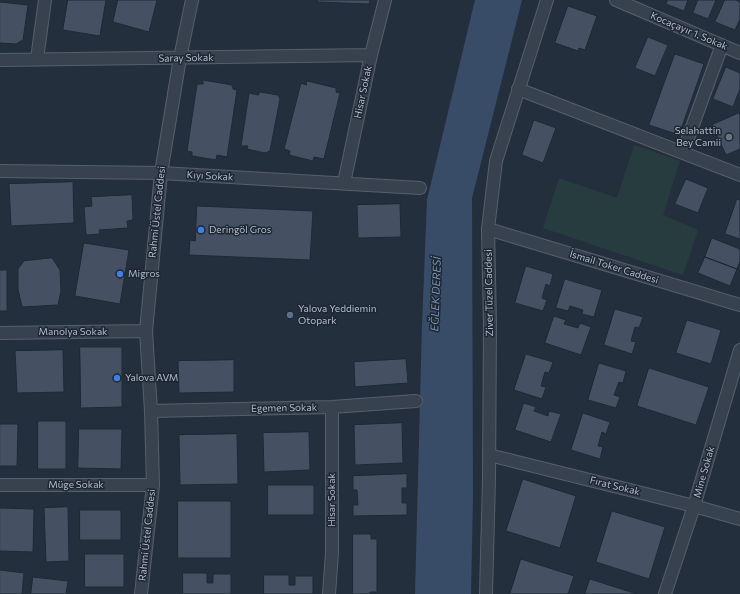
<!DOCTYPE html>
<html>
<head>
<meta charset="utf-8">
<style>
	body { margin:0 }
	canvas { display:block; background:#242f3e }
</style>
</head>
<body>
<canvas width="740" height="594"></canvas>
<script>
const context = document.querySelector('canvas').getContext('2d');
context.lineJoin = 'round';
function paint(path, color) { context.fillStyle = color; context.fill(path, 'evenodd'); }
function stroke(path, color, width, dash) { context.strokeStyle = color; context.lineWidth = width; context.lineCap = dash ? 'butt' : 'round'; context.setLineDash(dash || []); context.stroke(path); }
function drawText(font, color, halo, rows, align = 'center') {
  context.font = font + ' Commissioner,sans-serif'; context.lineWidth = 3; context.setLineDash([]); context.textBaseline = 'middle'; context.strokeStyle = halo; context.fillStyle = color; for (const [text, x, y, turn = 0] of rows) {
    context.save(); context.translate(x, y); context.rotate((+turn || 0) * Math.PI / 180); context.textAlign = isNaN(turn) ? turn : align; if (halo) context.strokeText(text, 0, 0); context.fillText(text, 0, 0); context.restore();
  }
}
paint(new Path2D(`
	M634,145L680,161L663,215L698,230L683,275L543,228L559,178L617,198Z`), '#263c3f');
paint(new Path2D(`
	M475,0H522L472,198L473,496L471,594H415L422,325L427,200Z`), '#394c67');
const building = new Path2D(`
	M68,0H106L100,36L63,30Z
	M118,0H157L149,32L113,22Z
	M318,0H370L369,4L317,2Z
	M668,0H688L684,11L666,4Z
	M698,0H716L708,19L693,13Z
	M725,0H736L740,2V19L735,30L715,22Z
	M0,2L28,5L23,40L16,44L0,43Z
	M568,6L597,16L585,50L579,48L578,51L555,43Z
	M648,37L668,45L655,76L635,68Z
	M675,54L704,64L679,135L649,125Z
	M726,67L740,73V89L733,107L713,99Z
	M203,80L232,85L233,89L237,90L227,157L217,155L216,160L192,156V152L187,151L197,84H203Z
	M307,81L336,88V92L340,93L324,159L314,157L313,161L289,155L290,151L284,149L301,83L306,85Z
	M260,92L278,95L280,99L270,151L265,153L247,149L248,146H241L249,93L258,95Z
	M739,113L740,116V149L726,155L712,125Z
	M534,120L556,128L543,163L522,155Z
	M686,179L708,188L698,213L675,204Z
	M73,182L74,223L11,226L9,184Z
	M132,195L133,220L127,221L128,228L99,230L100,234L86,235L84,207L92,206L91,197Z
	M737,199L740,200V239L725,234Z
	M400,204L401,237L358,238L357,205Z
	M197,206L313,211L310,260L189,255L190,240L195,241Z
	M712,238L740,249V261L737,269L705,257Z
	M84,243L129,250L120,304L75,296Z
	M705,257L737,269L730,286L698,273Z
	M52,258L60,270L61,291L58,305L22,307L18,289V269L24,261Z
	M526,266L553,274L550,286L546,284L542,298L547,300L543,311L515,303Z
	M0,270H7V311H0Z
	M565,279L602,290L594,317L582,314L583,310L570,306L568,311L556,308Z
	M615,309L643,317L639,328L635,327L631,341L636,342L632,354L604,345Z
	M554,316L566,320L564,324L578,328L580,323L591,327L581,355L545,343Z
	M687,320L721,330L711,364L676,353Z
	M80,347H122V407L81,408Z
	M63,350L64,392L17,393L15,351Z
	M526,354L553,362L549,373L545,372L541,386L546,387L542,399L514,390Z
	M406,359L408,383L355,387L354,362Z
	M234,360V392L179,393L178,361Z
	M599,363L626,371L623,383L619,382L614,395L620,397L616,408L588,400Z
	M649,368L709,387L696,425L637,406Z
	M524,403L536,407L534,411L548,416L549,411L561,414L551,442L515,430Z
	M583,413L610,422L606,434L602,432L598,446L603,447L600,459L571,450Z
	M38,421H66V469H38Z
	M402,423L403,463L355,465L354,425Z
	M0,424H18L17,466H0Z
	M79,429H122L121,469L78,468Z
	M309,432L310,470L264,472L263,433Z
	M237,434L238,484L180,485L179,435Z
	M407,474V488H402V503H407V515L353,516V505H358L357,490H353V476Z
	M523,479L576,496L560,548L506,531Z
	M268,485H314V515H268Z
	M178,501H231V558H178Z
	M68,507L69,561L46,562L44,508Z
	M0,508L34,509L33,552L0,551Z
	M80,510H121V540H80Z
	M612,511L665,527L649,579L596,562Z
	M353,534H371V539H377V592H370V594H353Z
	M85,554H124V587H85Z
	M521,559L574,576L568,594H510Z
	M0,570L24,573L22,594H0Z
	M183,573H207V583H213V574H231V594H183Z
	M264,575H289V585H295V576H313V594H264Z
	M33,577L68,581L66,594H31Z
	M590,579L637,594H585Z`);
paint(building, '#455162');
stroke(building, '#1f2835', 1);
const minor = new Path2D(`
	M616,0L740,53
	M37,59L45,0
	M0,60L371,55
	M518,89L740,175
	M683,152L722,45
	M0,171L161,173L420,188
	M344,183L371,55L385,0
	M488,229L740,305
	M0,333L146,331
	M151,411L332,407L416,401
	M489,455L694,506L740,519
	M0,485H153
	M141,594L153,485L151,411L146,331L161,173L180,58L192,0
	M329,594L332,553V407
	M486,594L489,479L490,325L488,229L496,161L547,0
	M665,594L694,506L740,350`);
stroke(minor, '#565f6c', 14);
stroke(minor, '#38414e', 12);
for (const [x, y, r, color] of [
	[729,137,4,"#6b7280"],
	[201,230,4,"#3f7fe0"],
	[120,274,4,"#3f7fe0"],
	[290,315,4,"#5c6f8a"],
	[117,378,4,"#3f7fe0"]
]) { const dot = new Path2D(); dot.arc(x, y, r, 0, 2 * Math.PI); context.fillStyle = color; context.fill(dot); stroke(dot, '#1d2633', 1.5); }
drawText('10px', '#b4bcc9', '#1d2633', [
	["Kocaçayır 1. Sokak",689,31,23],
	["Saray Sokak",186,58,-1],
	["Hisar Sokak",363,92,-78],
	["Kıyı Sokak",210,176,3],
	["Rahmi Üstel Caddesi",157,212,-84],
	["İsmail Toker Caddesi",614,267,17],
	["Ziver Tüzel Caddesi",489,293,-91],
	["Manolya Sokak",73,332],
	["Egemen Sokak",284,408,-1],
	["Mine Sokak",704,472,-74],
	["Müge Sokak",76,485],
	["Fırat Sokak",615,486,14],
	["Hisar Sokak",332,500,-90],
	["Rahmi Üstel Caddesi",147,535,-84]
]);
drawText('10px', '#b4bcc9', '#1d2633', [
	["Selahattin",721,131,"right"],
	["Bey Camii",721,143,"right"],
	["Deringöl Gros",209,230],
	["Migros",128,274],
	["Yalova Yeddiemin",298,309],
	["Otopark",298,321],
	["Yalova AVM",125,378]
], 'left');
drawText('italic 11px', '#7c92b1', '#1d2633', [
	["EĞLEK DERESİ",436,294,-88]
]);
</script>
</body>
</html>
